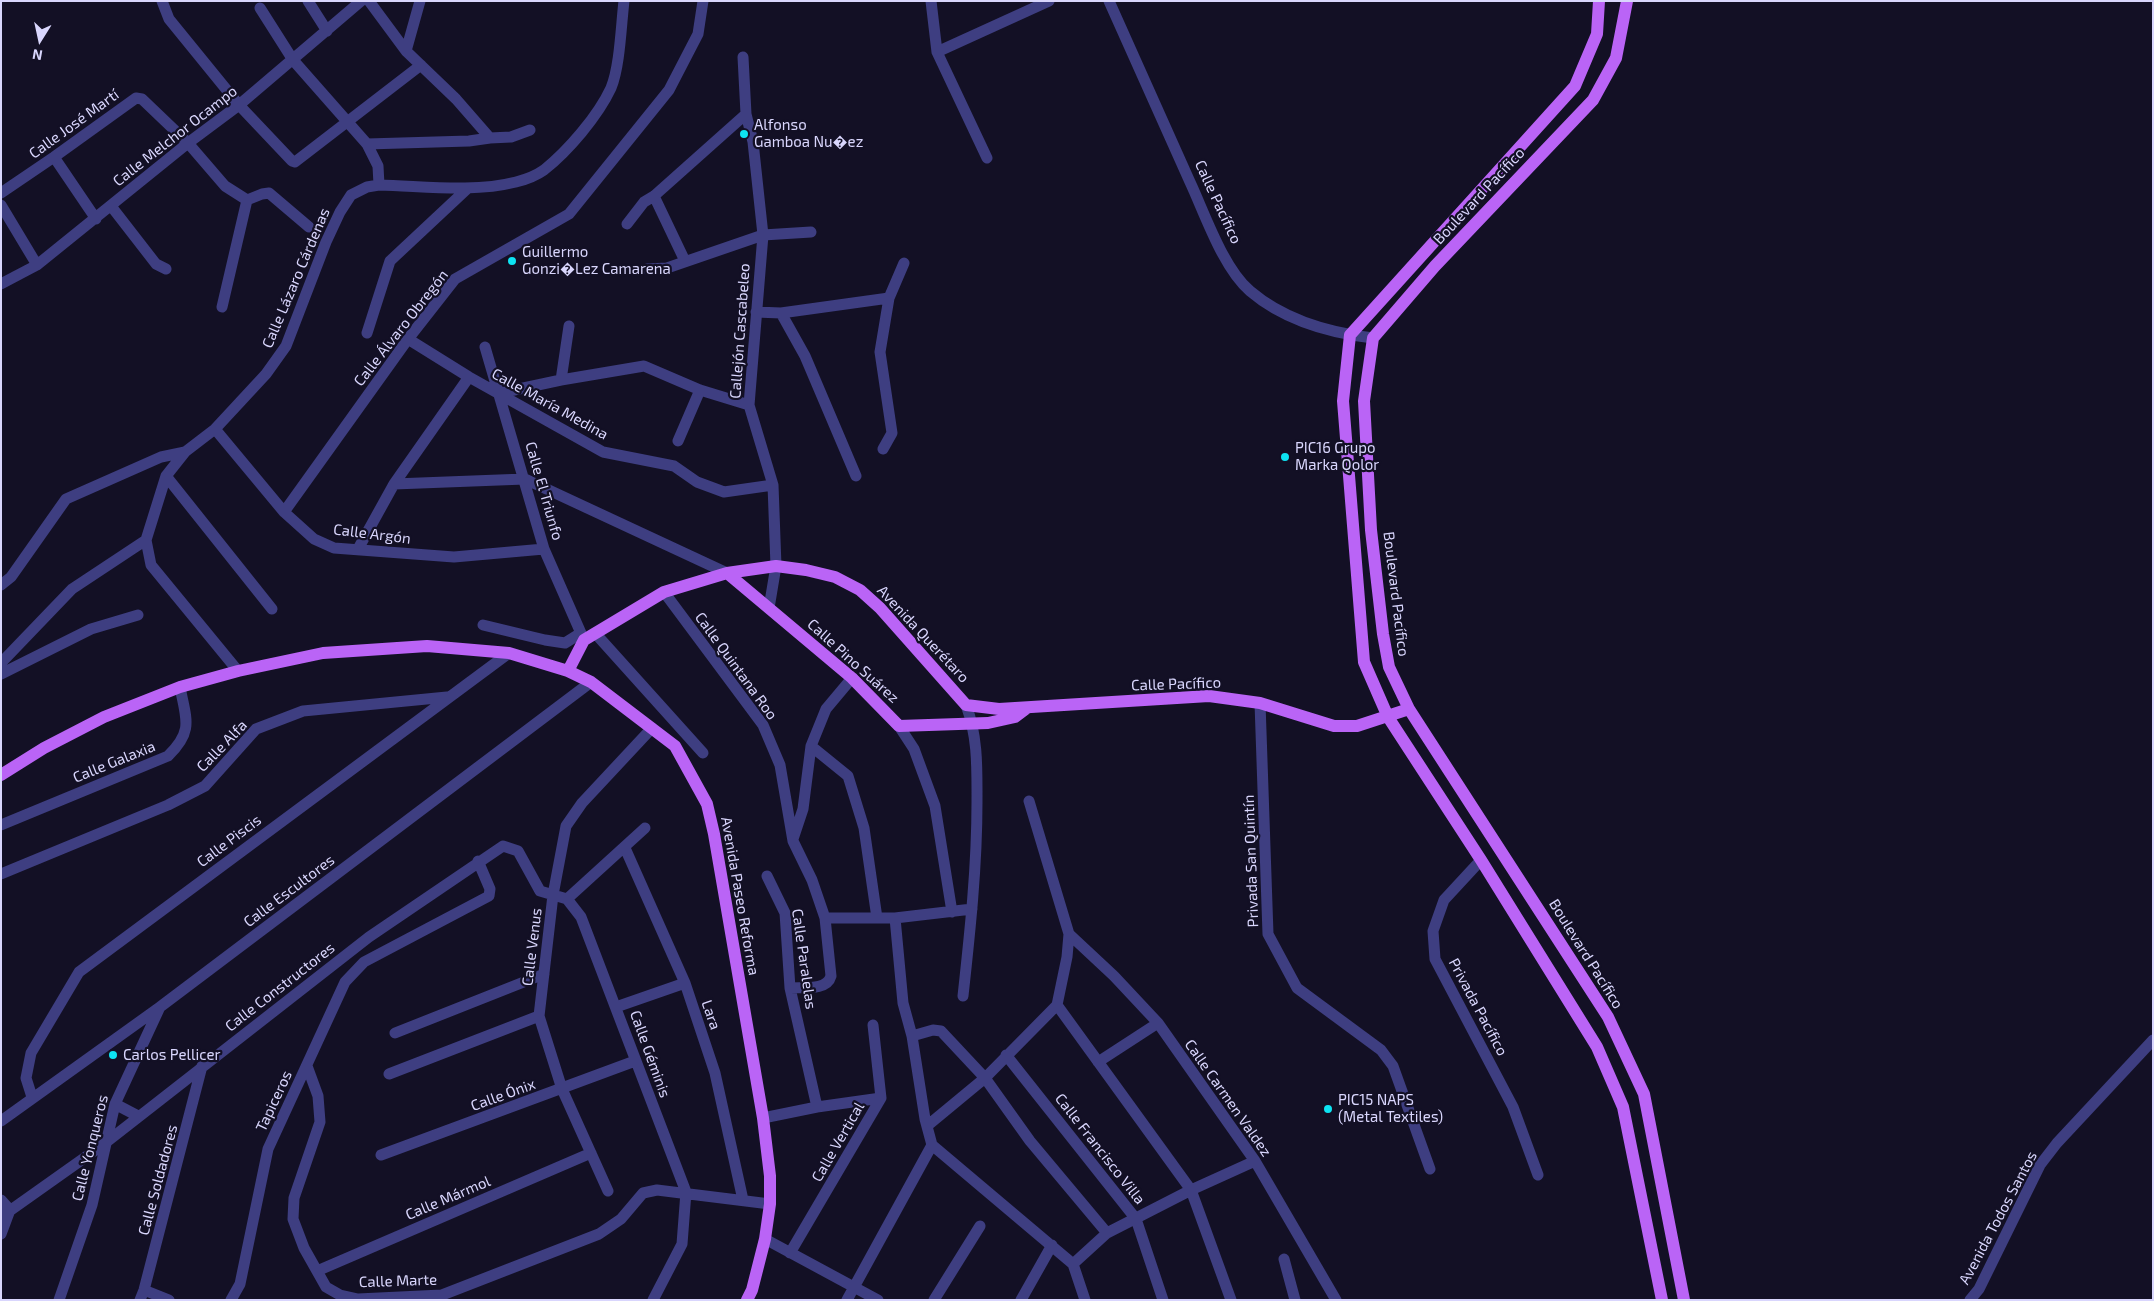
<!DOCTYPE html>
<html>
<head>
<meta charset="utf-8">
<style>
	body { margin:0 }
	#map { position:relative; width:2154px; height:1301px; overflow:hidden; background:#131025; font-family:"Exo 2",sans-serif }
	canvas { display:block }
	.frame { position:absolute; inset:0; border:2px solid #d9d6fd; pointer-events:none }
	.north { position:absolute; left:15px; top:15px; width:50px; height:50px; -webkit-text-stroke:4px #131025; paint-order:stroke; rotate:190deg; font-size:14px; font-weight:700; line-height:20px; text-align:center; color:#d9d6fd }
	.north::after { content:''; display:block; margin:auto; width:18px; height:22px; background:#d9d6fd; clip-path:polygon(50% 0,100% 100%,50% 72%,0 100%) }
</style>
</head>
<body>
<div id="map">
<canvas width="2154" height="1301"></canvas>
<div class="frame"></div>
<div class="north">N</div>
</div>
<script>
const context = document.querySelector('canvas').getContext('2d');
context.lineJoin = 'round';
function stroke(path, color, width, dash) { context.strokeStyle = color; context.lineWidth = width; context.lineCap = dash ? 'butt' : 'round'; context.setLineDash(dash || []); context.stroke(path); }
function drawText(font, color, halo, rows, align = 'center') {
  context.font = font + ' "Exo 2",sans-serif'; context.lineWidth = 4.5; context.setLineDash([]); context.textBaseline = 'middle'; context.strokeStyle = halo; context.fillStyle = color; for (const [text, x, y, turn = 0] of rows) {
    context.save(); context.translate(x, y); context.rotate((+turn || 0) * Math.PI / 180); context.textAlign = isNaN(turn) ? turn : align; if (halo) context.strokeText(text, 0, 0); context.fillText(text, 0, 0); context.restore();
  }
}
stroke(new Path2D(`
	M162,1L169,19L239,105L292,161L295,162L421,65
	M308,1L327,31
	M369,1L406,51L456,99L490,138
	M931,1L937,52L987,158
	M1109,1C1136,61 1163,121 1190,182C1205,214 1223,268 1250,291C1284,320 1330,333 1373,338
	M260,8L293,60L367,144L378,166L379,185
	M406,51L420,1
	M937,52L1049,1
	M743,57L746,114L753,142L763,235L749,405L773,485L776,566L769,608
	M367,144L469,141L490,138L511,137L530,130
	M54,157L96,219
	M1,193L54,157L136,98L142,99L188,143L225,186L247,200
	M654,196L685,261
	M247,200L262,194L269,193L309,227
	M1,205L37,265
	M111,206L156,264L166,269
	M627,224L644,202L654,196L746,114
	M647,269L667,268L763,235L811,232
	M1,284L37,265L188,143L239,105L361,1
	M222,307L247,200
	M756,312L781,313L889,298
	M781,313L805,356L856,476
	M367,333L390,261L468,188
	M408,339L469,377L603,452L674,466L697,482L724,492L773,485
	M485,347L544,549L584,640
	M561,380L569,326
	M500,393L561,380L644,366L700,390L749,405
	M215,429L284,512L314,539L334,548L454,557L544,549
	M678,441L700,390
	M883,449L892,433L880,352L889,298L904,263
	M166,476L272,609
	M394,484L525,479L727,573
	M284,512L408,339L455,279L569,214L669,90L698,34L703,1
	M358,549L394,484L469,377
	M1,585L11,577L66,499L161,457L185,452
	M664,592L763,725L780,765L793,841L812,880L825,918L831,976C827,991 803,987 790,988
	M483,625L545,640L565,643L581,633
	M595,633L703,753
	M1,663L72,589L146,540
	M238,671L151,565L146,540L166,476L185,452L215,429L266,374L286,346L326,242L340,212L351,195L367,187L379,185C424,186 472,193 516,182C524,180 537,175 544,170C568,151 598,116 611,88C620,66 621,26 624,1
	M1,674L91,629L138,615
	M1260,703L1268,934L1297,988L1381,1050L1393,1066L1430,1169
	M899,726L914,749L935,806L952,912
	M811,746L848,776L864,828L877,918
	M1029,801L1069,934L1067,957L1057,1005L1191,1190L1231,1300
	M1,825L168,756C194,731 186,719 180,687
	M793,839L803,809L811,746L826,709L852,678
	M625,848L685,983L715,1073L743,1200
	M1481,860L1444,900L1433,931L1435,959L1513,1107L1538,1175
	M1,874L168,805L205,786L256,729L303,711L447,697
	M767,876L785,913L790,988L817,1107
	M567,899L645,828
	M825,918H895L972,909
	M895,918L903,1003L912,1036L925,1119L932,1145L1073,1264L1085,1300
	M1069,934L1114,976L1158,1023L1255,1161L1336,1300
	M963,996C970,932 977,867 977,802C977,768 978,737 966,705
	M616,1007L685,983
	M873,1025L881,1098
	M395,1033L544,974
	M912,1036L933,1030L941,1031L985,1078L1030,1141L1107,1233
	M1006,1055L1136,1219L1163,1300
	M1098,1062L1158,1023
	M307,1066L318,1096L320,1122L294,1198L293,1219L304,1248L326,1287L340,1295L358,1299L442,1295L599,1234L621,1219L643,1193L657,1190L770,1204
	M389,1074L539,1016
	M32,1097L26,1078L31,1053L79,972L509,653
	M115,1104L138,1116
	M763,1118L817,1107L881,1098
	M1,1121L160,1007L591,682
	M927,1126L985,1078L1057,1005
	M381,1155L635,1061
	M608,1191L562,1089L539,1016L553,895L566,826L582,803L652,728
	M1,1200L10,1210L1,1234
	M1,1217L104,1144L369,937L503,846L518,851L540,891L567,899L581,917L686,1192L682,1244L653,1300
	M765,1239L878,1300
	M790,1253L881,1098
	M1284,1259L1295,1300
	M1073,1264L1107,1233L1191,1190L1255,1161
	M317,1271L591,1153
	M144,1290L169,1300
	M59,1300L92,1205L115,1104L160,1007
	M140,1300L144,1290L202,1066
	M231,1300L240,1284L268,1149L345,982L364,962L489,896L490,889L478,861
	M847,1300L932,1145
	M934,1300L980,1226
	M1021,1300L1052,1245
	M1970,1300L1979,1289L2040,1165L2057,1143L2153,1040`), '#3e3e81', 11);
stroke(new Path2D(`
	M1599,1L1597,34L1575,86L1350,335L1343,401L1364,662L1388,717L1481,860L1597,1047L1623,1107L1662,1300
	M1627,1L1616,58L1593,100L1435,266L1373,338L1364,401L1371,530L1383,634L1389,667L1409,709L1608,1017L1644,1094L1684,1300
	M727,573L852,678L899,726L988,723L1015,717L1027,708
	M568,671L584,640L664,592L727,573L776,566L806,570L835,577L860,590L880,608L966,705L999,709L1209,696L1260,703L1334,726H1357L1409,709
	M1,775L44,748L104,717L180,687L238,671L323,653L427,646L509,653L568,671L591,682L675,746L707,804L714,834L763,1118L770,1176V1204L765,1239L752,1290L747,1300`), '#ba64f6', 12);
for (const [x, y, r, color] of [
	[744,134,5,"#0de3f2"],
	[512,261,5,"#0de3f2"],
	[1285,457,5,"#0de3f2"],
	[113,1055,5,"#0de3f2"],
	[1328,1109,5,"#0de3f2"]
]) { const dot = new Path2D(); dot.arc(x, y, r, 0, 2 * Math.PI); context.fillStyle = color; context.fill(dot); stroke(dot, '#131025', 2); }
drawText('15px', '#d9d6fd', '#131025', [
	["Calle José Martí",74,124,-36],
	["Calle Melchor Ocampo",175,136,-38],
	["Boulevard Pacífico",1479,196,-47],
	["Calle Pacífico",1218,202,65],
	["Calle Lázaro Cárdenas",296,278,-67],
	["Calle Álvaro Obregón",401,328,-52],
	["Callejón Cascabeleo",740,331,-86],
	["Calle María Medina",550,404,29],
	["Calle El Triunfo",544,491,74],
	["Calle Argón",372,534,7],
	["Boulevard Pacífico",1396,594,83],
	["Avenida Querétaro",923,634,47],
	["Calle Pino Suárez",853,661,42],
	["Calle Quintana Roo",736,666,54],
	["Calle Pacífico",1176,684,-2],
	["Calle Alfa",222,746,-46],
	["Calle Galaxia",114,762,-22],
	["Calle Piscis",229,841,-37],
	["Privada San Quintín",1251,861,-92],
	["Calle Escultores",289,891,-37],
	["Avenida Paseo Reforma",740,896,80],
	["Calle Venus",532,947,-83],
	["Boulevard Pacífico",1586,954,58],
	["Calle Paralelas",804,959,82],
	["Calle Constructores",280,987,-38],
	["Privada Pacífico",1478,1007,62],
	["Lara",711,1015,71],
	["Calle Géminis",650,1054,70],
	["Calle Ónix",503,1095,-20],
	["Calle Carmen Valdez",1228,1098,55],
	["Tapiceros",274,1101,-65],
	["Calle Vertical",838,1142,-60],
	["Calle Yonqueros",90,1148,-76],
	["Calle Francisco Villa",1100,1149,52],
	["Calle Soldadores",158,1180,-75],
	["Calle Mármol",448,1198,-23],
	["Avenida Todos Santos",1998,1218,-62],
	["Calle Marte",398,1281,-2]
]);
drawText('15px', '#d9d6fd', '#131025', [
	["Alfonso",754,125],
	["Gamboa Nu�ez",754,142],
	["Guillermo",522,252],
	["Gonzi�Lez Camarena",522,269],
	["PIC16 Grupo",1295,448],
	["Marka Qolor",1295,465],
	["Carlos Pellicer",123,1055],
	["PIC15 NAPS",1338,1100],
	["(Metal Textiles)",1338,1117]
], 'left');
</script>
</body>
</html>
